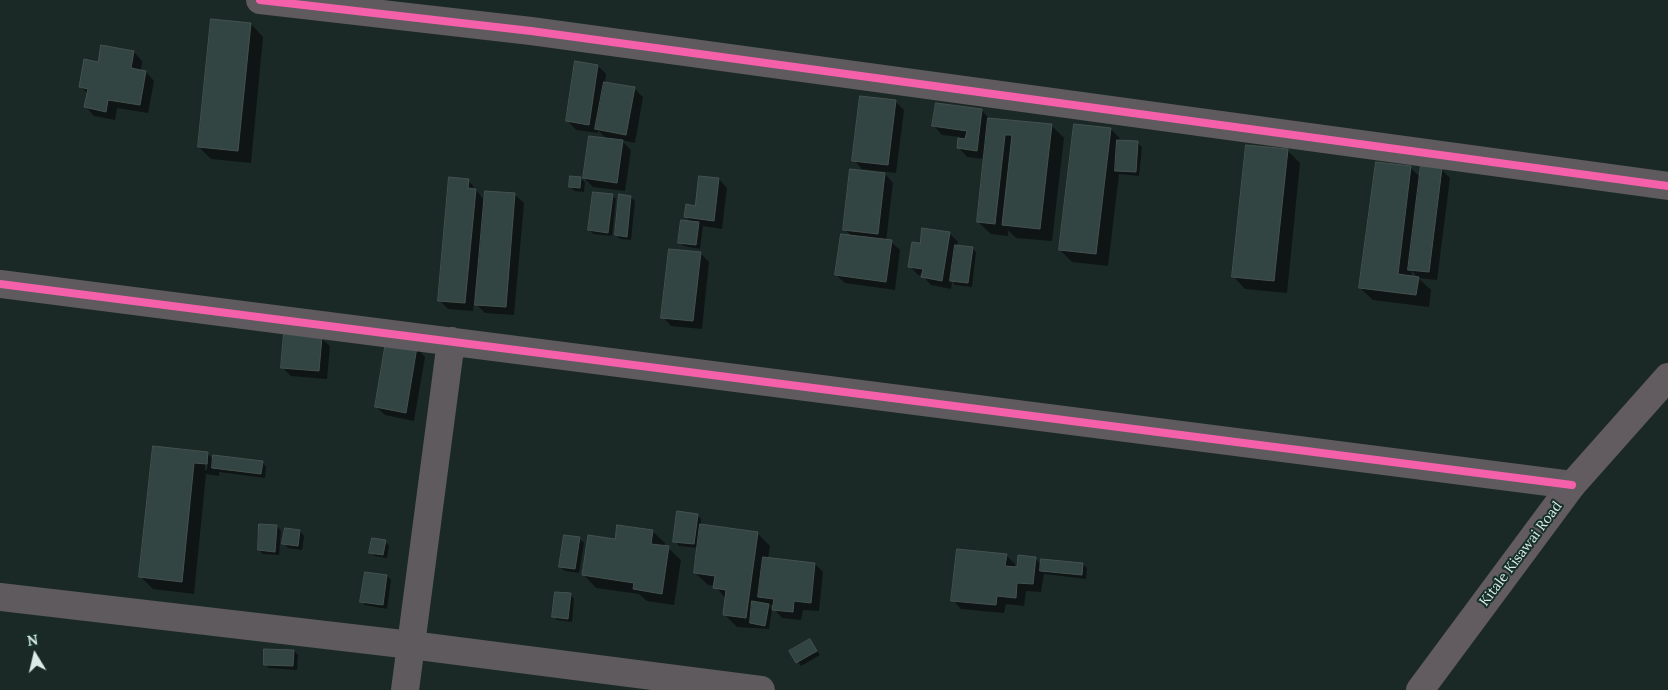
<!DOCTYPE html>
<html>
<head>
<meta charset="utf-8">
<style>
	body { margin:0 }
	#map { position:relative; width:1668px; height:690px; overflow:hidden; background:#1b2926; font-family:Lora,serif }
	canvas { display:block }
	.north { position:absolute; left:10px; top:630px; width:50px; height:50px; -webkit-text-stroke:4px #152f29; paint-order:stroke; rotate:351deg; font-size:14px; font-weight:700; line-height:20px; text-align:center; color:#dcebe7 }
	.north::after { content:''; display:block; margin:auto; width:18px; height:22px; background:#dcebe7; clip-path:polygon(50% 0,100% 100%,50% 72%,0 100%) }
</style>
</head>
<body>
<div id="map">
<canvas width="1668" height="690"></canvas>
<div class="north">N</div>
</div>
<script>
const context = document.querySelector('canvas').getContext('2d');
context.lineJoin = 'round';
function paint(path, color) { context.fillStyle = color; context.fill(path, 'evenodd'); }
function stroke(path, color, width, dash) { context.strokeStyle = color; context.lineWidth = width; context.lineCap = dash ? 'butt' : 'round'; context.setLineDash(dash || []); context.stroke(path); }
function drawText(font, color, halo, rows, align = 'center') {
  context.font = font + ' Lora,serif'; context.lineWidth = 4; context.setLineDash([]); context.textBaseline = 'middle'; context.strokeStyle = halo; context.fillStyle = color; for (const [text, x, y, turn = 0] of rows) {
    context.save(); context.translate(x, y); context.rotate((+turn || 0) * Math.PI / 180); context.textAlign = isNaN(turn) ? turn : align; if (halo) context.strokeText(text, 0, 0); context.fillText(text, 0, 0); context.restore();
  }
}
paint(new Path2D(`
	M251,24L263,37L251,163L211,159L199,147Z
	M102,47L134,52L142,61L141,71L146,72L154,81L148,113L117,108L115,120L94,116L86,107L88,94L81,87L99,64Z
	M598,66L606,74L605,83L634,88L643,97L635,143L621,140L631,150L625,191L593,187L584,178L607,140L598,130V133L576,130L568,121Z
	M895,101L904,110L896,173L862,169L854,160Z
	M981,110L990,119L1051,125L1064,138L1052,241L1016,238L1008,230V236L991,234L978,222L985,159L967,157L959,148L960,137L942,135L934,126Z
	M1111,129L1123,142L1137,143L1142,147L1139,176L1119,174L1108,266L1072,262L1060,250Z
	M1288,151L1300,163L1287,293L1245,289L1233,276Z
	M1377,163L1411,168L1421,178L1441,169L1450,178L1437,280L1418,278L1412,271L1411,277L1418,278L1431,290L1429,307L1373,300L1360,288Z
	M885,174L893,183L886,241L891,242L900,250L895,290L845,283L836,275L852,236L844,229Z
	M580,178L585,182L584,192L575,191L570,187Z
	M719,179L727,188L722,229L703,226L700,249L684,246L679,242L691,222L686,217L697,207Z
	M468,180L485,201L486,192L515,195L524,203L514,315L485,313L476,304L479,272H477L473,311L448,309L439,300Z
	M612,195L616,199L612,236L594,234L589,230Z
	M630,197L635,201L631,240L620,239L616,235Z
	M949,233L958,242L957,246L972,248L976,252L972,287L955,285L952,281L951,289L931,285L923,276L918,275L910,266L922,244Z
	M701,254L709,262L702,329L671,326L663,317Z
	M321,338L330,346L327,379L291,376L282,367Z
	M417,348L425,357L414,421L385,415L376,407Z
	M154,447L207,453L214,460L262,462L266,467L265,478L219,472V476L206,474L194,594L153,589L141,577ZM205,462H208L207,470H205Z
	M697,515L701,519V525L757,533L770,546L768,559L815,564L823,572L819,611L803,610L801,620L782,618L774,609V606L769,605L772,609L769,629L737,627L724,614L726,599L715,586L708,585L695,573L698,548L679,546L675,541Z
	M277,526L281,531L279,555L263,554L259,550Z
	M300,531L304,536L302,550L288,548L284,544Z
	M652,531L665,543L664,547L668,548L681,560L674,605L647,601L639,594L596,588L584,575L616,540Z
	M580,539L584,543L579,573L565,571L560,567Z
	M385,541L389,546L387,558L375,556L371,552Z
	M1006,555L1015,564V568H1018L1036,559L1041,565L1083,564L1087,568L1086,579L1045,574L1044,573L1041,592L1026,591L1024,606L1006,604L1004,613L961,609L953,600Z
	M387,576L391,580L387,609L365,605L361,601Z
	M570,594L574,599L572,622L557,620L553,616Z
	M809,641L820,655L801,666L791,651Z
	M294,651L298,655L297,670L269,668L265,664Z`), '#0007');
const building = new Path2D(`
	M211,19L251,23L238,151L198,147Z
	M101,45L134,51L131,68L146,71L140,105L108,100L106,112L84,107L88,89L79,87L84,59L98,62Z
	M575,61L598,65L589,125L566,121Z
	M604,82L635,87L626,135L595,129Z
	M860,96L896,100L888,165L852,161Z
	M936,103L982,109L977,151L957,148L958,138L965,139L967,131L932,126Z
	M988,118L1052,124L1040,229L1002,225L1012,135H1005L995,224L977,222Z
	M1074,124L1111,128L1096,254L1059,250Z
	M589,136L623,140L617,183L583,178Z
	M1117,140L1138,141L1136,172L1115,171Z
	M1246,145L1288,149L1274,281L1232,277Z
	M1376,162L1411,166L1398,274L1419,277L1416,295L1359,288Z
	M1421,165L1442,168L1429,272L1408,270Z
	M850,169L885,173L878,234L843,230Z
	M570,176L581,177L580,188L569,187Z
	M699,176L719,178L714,221L684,217L686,204L695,206Z
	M449,177L469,179L468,188L476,189L465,303L438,301Z
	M485,191L515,193L506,307L475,305Z
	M593,192L613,194L608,233L588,230Z
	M619,194L631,196L627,237L615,235Z
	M681,220L699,222L696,245L678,243Z
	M922,228L950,232L942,281L921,277L923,269L908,267L912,242L920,243Z
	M841,234L892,240L886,282L835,275Z
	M955,245L973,247L968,283L950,281Z
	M669,249L701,252L693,321L661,318Z
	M284,333L322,337L319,371L281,368Z
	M386,342L417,347L406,413L375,407Z
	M153,446L208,452L207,464L194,463L182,582L139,577Z
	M213,455L263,461L261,474L212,468Z
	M677,511L698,514L694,544L673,542Z
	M259,524L277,525L275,552L258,550Z
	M700,524L758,532L746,618L723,615L726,590L713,588L715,576L694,573Z
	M617,525L653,530L651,544L669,546L662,594L633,589L634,583L582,575L588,535L615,539Z
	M285,528L300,530L298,546L282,544Z
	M564,535L580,537L575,569L559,567Z
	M372,538L386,540L383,555L369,553Z
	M957,549L1007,554L1005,566L1017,567L1018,555L1036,557L1033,584L1017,583L1016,598L997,596L996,605L951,601Z
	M763,557L815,563L811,603L794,601L793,612L772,610L774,599L758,597Z
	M1041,559L1083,563L1082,575L1040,571Z
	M365,572L387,575L383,605L360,602Z
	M555,592L571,593L568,619L552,617Z
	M752,601L769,604L765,626L750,623Z
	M810,639L817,651L796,663L789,651Z
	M264,649L294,650L293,666L264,665Z`);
paint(building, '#334542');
stroke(building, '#45514e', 1);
stroke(new Path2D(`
	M260,0L531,31L1668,186
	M0,284L1572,485
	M0,597L411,645L761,690
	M405,690L451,341`), '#5e5a5d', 28);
stroke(new Path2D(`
	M1420,690L1572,485L1668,377`), '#625b60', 28);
stroke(new Path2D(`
	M260,0L531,31L1668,186
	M0,284L1572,485`), '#f560ab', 8);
drawText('14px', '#dcebe7', '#152f29', [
	["Kitale Kisawai Road",1521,554,-53]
]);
</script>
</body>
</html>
